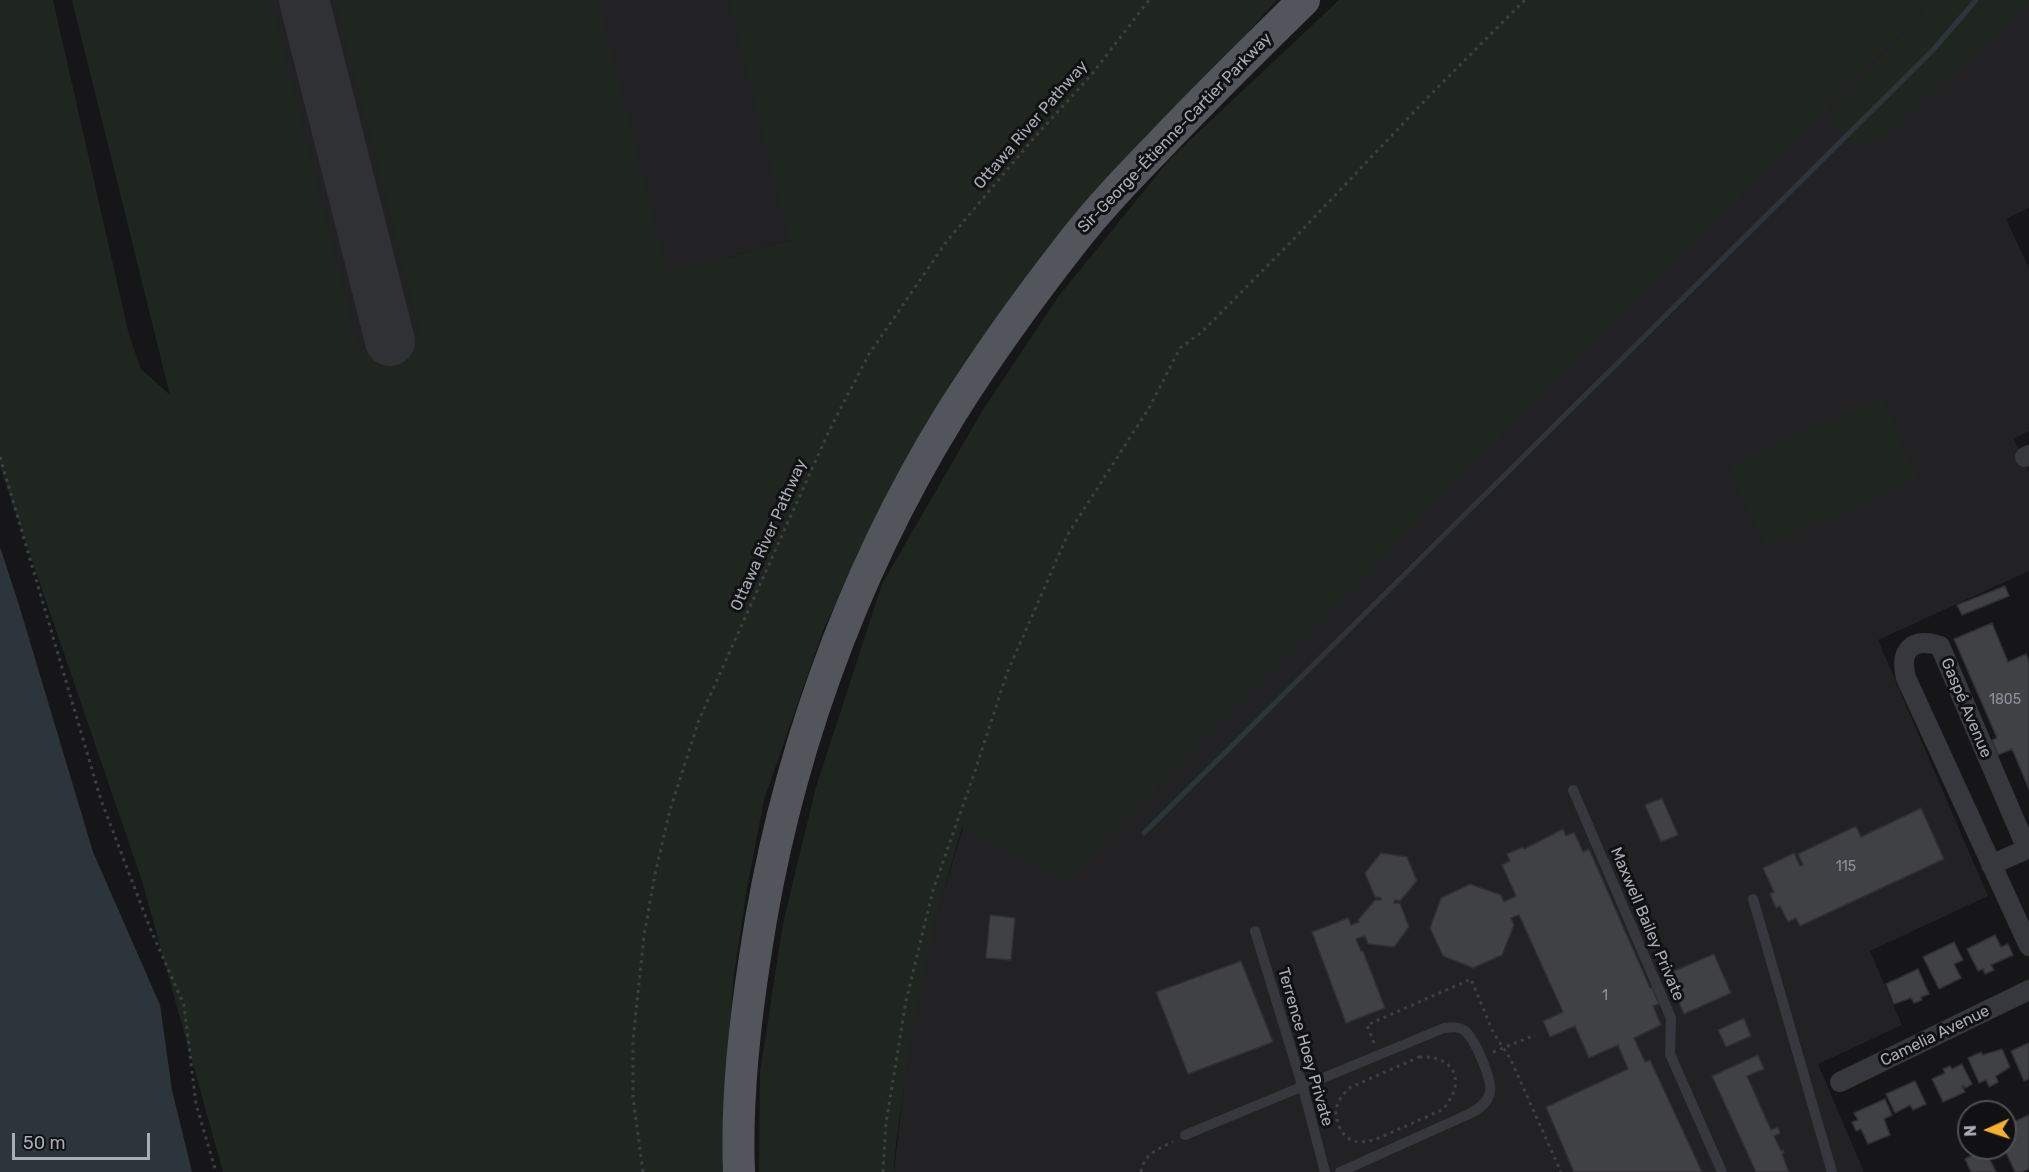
<!DOCTYPE html>
<html>
<head>
<meta charset="utf-8">
<style>
	body { margin:0 }
	#map { position:relative; width:2029px; height:1172px; overflow:hidden; background:#161618; font-family:Rubik,sans-serif }
	canvas { display:block }
	.north { position:absolute; left:1957px; top:1100px; width:60px; height:60px; box-sizing:border-box; background:#111113; border:2px solid #4d4f55; border-radius:50%; rotate:267deg; font-size:16px; font-weight:700; line-height:24px; text-align:center; color:#a8adb8 }
	.north::after { content:''; display:block; margin:auto; width:21px; height:27px; background:#f2b134; clip-path:polygon(50% 0,100% 100%,50% 72%,0 100%) }
	.scale { position:absolute; left:12px; top:1133px; width:138px; height:27px; box-sizing:border-box; border:3px solid #a8adb8; border-top:0; padding-left:8px; font-size:18px; line-height:21px; white-space:nowrap; color:#a8adb8; -webkit-text-stroke:4px #111113; paint-order:stroke }
</style>
</head>
<body>
<div id="map">
<canvas width="2029" height="1172"></canvas>
<div class="north">N</div>
<div class="scale">50 m</div>
</div>
<script>
const context = document.querySelector('canvas').getContext('2d');
context.lineJoin = 'round';
function paint(path, color) { context.fillStyle = color; context.fill(path, 'evenodd'); }
function stroke(path, color, width, dash) { context.strokeStyle = color; context.lineWidth = width; context.lineCap = dash ? 'butt' : 'round'; context.setLineDash(dash || []); context.stroke(path); }
function drawText(font, color, halo, rows, align = 'center') {
  context.font = font + ' Rubik,sans-serif'; context.lineWidth = 6; context.setLineDash([]); context.textBaseline = 'middle'; context.strokeStyle = halo; context.fillStyle = color; for (const [text, x, y, turn = 0] of rows) {
    context.save(); context.translate(x, y); context.rotate((+turn || 0) * Math.PI / 180); context.textAlign = isNaN(turn) ? turn : align; if (halo) context.strokeText(text, 0, 0); context.fillText(text, 0, 0); context.restore();
  }
}
paint(new Path2D(`
	M72,0H973L790,240L730,257L171,396Z
	M1538,0H2029V208L2006,219L2029,268V431L2014,439L2029,471V571L1878,640L1988,896L1870,951L1902,1025L1818,1064L1864,1172H894L909,1043L923,970L942,897L963,828Z`), '#222225');
paint(new Path2D(`
	M0,0H53L129,335L141,369L170,395L72,0H271L359,349L420,334L336,0H598L667,271L730,257L790,240L729,0H1277L1181,106L960,371L913,448L859,551L823,631L764,800L747,889L734,974L726,1071L725,1172H223L142,881L0,467Z
	M1339,0H1930L1824,113L1582,353L1065,882L962,828C935,916 914,1004 903,1095C899,1121 895,1146 894,1172H759L760,1072L783,923L816,787L882,584L981,413L1058,297L1170,159Z
	M1934,0H2029L1991,38L1887,134L1871,143L1853,142L1829,116Z
	M1882,398L1917,479L1764,546L1729,466Z`), '#1e261f');
paint(new Path2D(`
	M0,547L19,605L93,852L160,1005L172,1090L192,1172H0Z`), '#2c353c');
stroke(new Path2D(`
	M1144,833L1933,50L1976,0`), '#2c353c', 5);
stroke(new Path2D(`
	M304,0L390,341`), '#303135', 50);
const building = new Path2D(`
	M2005,586L2009,596L1962,615L1957,605Z
	M1992,623L2008,662L2026,654L2029,662V789L2012,749L1998,755L1992,740L1997,738L1954,639Z
	M1662,798L1678,835L1661,842L1645,805Z
	M1921,808L1944,859L1800,926L1796,918L1788,922L1780,906L1776,908L1770,894L1774,892L1763,868L1794,853L1800,866L1803,865L1798,854L1856,826L1861,837Z
	M1563,829L1566,836L1574,832L1583,852L1589,849L1650,988H1652L1659,1004L1653,1006L1661,1025L1634,1038L1645,1062L1650,1060L1702,1172H1574L1546,1107L1628,1069L1618,1045L1589,1058L1575,1026L1550,1037L1543,1021L1563,1012L1519,915L1511,918L1514,925L1502,955L1473,968L1443,956L1430,928L1441,898L1470,884L1501,895L1504,902L1516,896L1502,865L1510,861L1507,854L1523,847L1524,849Z
	M1381,853L1407,857L1417,881L1400,901L1395,900L1394,903H1400L1409,927L1394,947L1368,944L1365,936L1356,939L1361,951H1363L1385,1008L1346,1023L1312,932L1348,918L1351,925L1359,922L1358,920L1375,900H1381V898L1375,897L1365,873Z
	M990,915L1015,918L1011,960L986,958Z
	M1995,935L2001,947L2008,944L2013,955L1991,965L1994,970L1985,974L1983,969L1978,971L1967,949Z
	M1954,942L1963,960L1954,964L1961,978L1939,989L1923,957Z
	M1714,954L1731,993L1684,1014L1667,974Z
	M1241,961L1273,1042L1188,1074L1156,992Z
	M1918,969L1929,994L1921,997L1922,1000L1914,1003L1911,998L1894,1004L1886,984Z
	M1744,1018L1751,1036L1726,1047L1718,1030Z
	M2029,1043V1079L2024,1081L2011,1051Z
	M2002,1049L2010,1067L1996,1076L1998,1082L1989,1087L1986,1080L1979,1083L1968,1058L1981,1052L1983,1055Z
	M1758,1055L1764,1069L1747,1076L1771,1130L1778,1127L1780,1133L1774,1136L1781,1151L1783,1150L1784,1153L1782,1154L1789,1172H1756L1712,1076Z
	M1962,1064L1972,1084L1965,1088L1963,1085L1962,1086L1965,1092L1943,1102L1932,1079L1945,1073L1943,1069L1950,1066L1952,1069Z
	M1915,1081L1926,1104L1913,1110L1910,1105L1895,1113L1886,1094Z
	M1885,1099L1892,1115L1884,1119L1890,1135L1868,1144L1861,1129L1856,1131L1852,1122L1858,1120L1854,1113Z
	M2029,1115V1169L2022,1172H2015L2004,1148L2005,1126Z
	M1985,1149L1996,1172H1971L1965,1159Z`);
paint(building, '#404145');
stroke(building, '#303034', 1.5);
stroke(new Path2D(`
	M0,457L101,800L150,928L184,1005L196,1104L216,1172
	M1374,1043L1367,1025L1471,979L1493,1032L1510,1058L1561,1172
	M1493,1052L1535,1035
	M1419,1057C1456,1055 1467,1083 1442,1110C1428,1116 1413,1123 1399,1129C1375,1140 1347,1155 1337,1120C1333,1106 1341,1095 1351,1087Z
	M643,1172L633,1097V1040L644,936L655,874L670,810L699,720L829,431L869,354L947,241L1034,138L1092,74L1149,0
	M883,1172L886,1123L906,1001L933,890L974,774L1007,673L1068,534L1149,408L1180,348L1202,332L1287,246L1433,92L1525,0
	M1141,1172C1144,1154 1158,1149 1173,1142`), '#3d3f44', 3, [3, 4.5]);
stroke(new Path2D(`
	M1573,790L1671,1018L1670,1054L1722,1172
	M1753,899L1832,1172
	M1255,931L1303,1088L1325,1172
	M1185,1135L1444,1028C1452,1027 1460,1026 1466,1032C1475,1040 1493,1081 1490,1092C1488,1103 1479,1109 1469,1114L1340,1172`), '#37383d', 10);
stroke(new Path2D(`
	M2025,457L2029,455
	M1991,865L2027,849L1940,646C1912,637 1899,650 1906,678L2029,946
	M1840,1082L2029,990`), '#37383d', 20);
stroke(new Path2D(`
	M739,1172C736,1100 744,1028 755,957C783,766 849,579 950,415C987,356 1028,299 1071,244C1097,210 1127,179 1156,149C1204,98 1254,49 1304,0`), '#53555c', 32);
drawText('14px', '#8e929b', null, [
	["1805",2005,700],
	["115",1846,867],
	["1",1605,996]
]);
drawText('16px', '#a8adb8', '#111113', [
	["Ottawa River Pathway",1031,125,-49],
	["Sir-George-Étienne-Cartier Parkway",1175,133,-46],
	["Ottawa River Pathway",769,535,-66],
	["Gaspé Avenue",1966,708,67],
	["Maxwell Bailey Private",1647,924,67],
	["Camelia Avenue",1935,1036,-26],
	["Terrence Hoey Private",1305,1047,74]
]);
</script>
</body>
</html>
